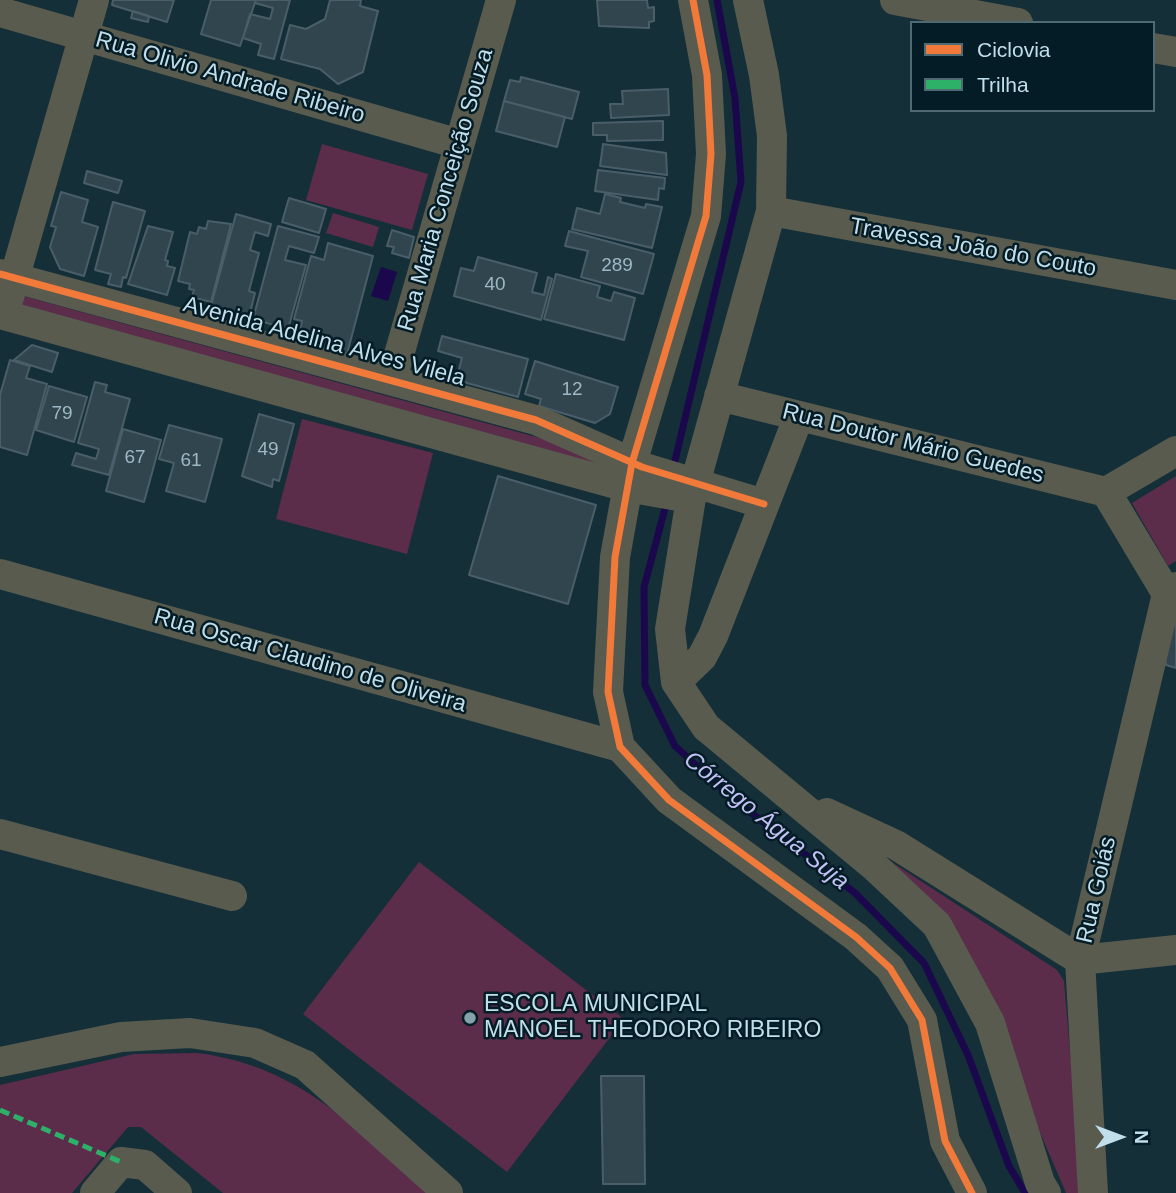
<!DOCTYPE html>
<html>
<head>
<meta charset="utf-8">
<style>
	body { margin:0 }
	#map { position:relative; width:1176px; height:1193px; overflow:hidden; background:#142f38; font-family:Arial,sans-serif }
	canvas { display:block }
	.legend { position:absolute; left:910px; top:21px; width:245px; height:91px; box-sizing:border-box; background:#041c25; border:2px solid #506a74; margin:0; padding:9px 12px; list-style:none; font-size:21px; color:#c1deeb }
	.legend li { display:flex; align-items:center; gap:14px; height:35px }
	.legend b { width:35px; border:2px solid #506a74 }
	.north { position:absolute; left:1085px; top:1102px; width:70px; height:70px; -webkit-text-stroke:5px #041c25; paint-order:stroke; rotate:90deg; font-size:19px; font-weight:700; line-height:28px; text-align:center; color:#c1deeb }
	.north::after { content:''; display:block; margin:auto; width:24px; height:32px; background:#c1deeb; clip-path:polygon(50% 0,100% 100%,50% 72%,0 100%) }
</style>
</head>
<body>
<div id="map">
<canvas width="1176" height="1193"></canvas>
<ul class="legend">
<li><b style="height:9px;background:#f17a3a"></b>Ciclovia</li>
<li><b style="height:9px;background:#2db169"></b>Trilha</li>
</ul>
<div class="north">N</div>
</div>
<script>
const context = document.querySelector('canvas').getContext('2d');
context.lineJoin = 'round';
function paint(path, color) { context.fillStyle = color; context.fill(path, 'evenodd'); }
function stroke(path, color, width, dash) { context.strokeStyle = color; context.lineWidth = width; context.lineCap = dash ? 'butt' : 'round'; context.setLineDash(dash || []); context.stroke(path); }
function drawText(font, color, halo, rows, align = 'center') {
  context.font = font + ' Arial,sans-serif'; context.lineWidth = 5; context.setLineDash([]); context.textBaseline = 'middle'; context.strokeStyle = halo; context.fillStyle = color; for (const [text, x, y, turn = 0] of rows) {
    context.save(); context.translate(x, y); context.rotate((+turn || 0) * Math.PI / 180); context.textAlign = isNaN(turn) ? turn : align; if (halo) context.strokeText(text, 0, 0); context.fillText(text, 0, 0); context.restore();
  }
}
paint(new Path2D(`
	M322,144L428,174L412,230L306,200Z
	M333,213L379,227L373,247L326,233Z
	M23,296L616,459V469L21,307Z
	M302,419L433,453L407,554L276,519Z
	M1176,476V561L1168,566L1132,503Z
	M884,857L1057,970L1064,981L1082,1193H1066L1017,1079Z
	M419,862L624,1019L507,1172L303,1014Z
	M197,1053C301,1066 354,1128 428,1193H223L141,1127H128L72,1193H0V1085L134,1054Z`), '#5c2c4b');
paint(new Path2D(`
	M381,267L397,272L388,301L371,296Z`), '#1b074c');
stroke(new Path2D(`
	M673,469L741,182L735,98L717,0
	M667,501L644,587L645,685L675,746L732,798L855,893L924,963L968,1055L1009,1166L1025,1193`), '#1b074c', 7);
const building = new Path2D(`
	M113,0H174L167,22L112,5Z
	M211,0H256L240,46L201,34Z
	M256,0H290L274,59L258,55L261,44L243,38L250,14L270,19L273,8L255,3Z
	M330,0H361L360,6L378,11L363,72L338,84L320,69L281,59L290,25L306,29L325,19Z
	M597,0H647L648,8L654,7V21L649,22V28L599,26Z
	M133,11L149,16L148,22L131,18Z
	M521,77L579,92L572,119L504,101L510,80L520,82Z
	M668,89L669,115L611,118L610,104H623L622,91Z
	M504,101L565,117L557,147L496,131Z
	M663,121V140L607,141V135H593V123Z
	M603,144L666,153L667,175L600,166Z
	M598,170L665,178L664,189L659,188L658,200L595,191Z
	M87,171L122,181L118,193L84,183Z
	M61,192L88,200L82,222L98,227L84,276L60,269L50,247L56,227L51,226Z
	M605,194L621,198L620,202L645,208L646,204L662,207L652,248L572,229L577,208L600,214Z
	M289,198L326,209L319,233L282,222Z
	M113,202L145,211L126,278L123,277L121,287L108,284L111,274L95,270Z
	M236,214L271,224L268,236L255,232L250,250L259,253L249,291L255,293L249,317L211,306Z
	M208,221L231,224L211,302L192,297L194,290L189,289L190,284L178,281L190,232L197,234L199,227L206,229Z
	M148,226L173,232L165,260L168,261L167,266L175,268L167,295L128,284Z
	M278,226L319,237L314,253L289,246L285,260L306,265L288,329L253,319Z
	M392,230L414,237L409,258L392,253L394,247L387,246Z
	M569,231L654,254L643,294L581,277L588,251L565,246Z
	M328,243L373,256L347,354L297,341L302,321L294,319L311,256L324,260Z
	M478,257L537,273L532,292L544,295L548,277L552,279L541,320L454,296L461,268L474,271Z
	M556,274L600,286L597,297L611,301L614,292L635,298L624,340L544,319Z
	M442,336L528,359L518,397L456,380L462,358L438,351Z
	M32,345L58,353L52,372L14,360Z
	M10,360L30,366L26,378L47,384L27,455L0,447V395Z
	M535,361L618,387L610,414L595,423L539,406L541,399L525,394Z
	M95,382L107,385L105,392L130,399L109,475L72,465L76,453L96,459L99,449L78,443Z
	M49,386L87,397L74,442L36,430Z
	M259,414L294,424L279,481L273,479L272,487L242,476Z
	M169,425L222,439L205,502L166,491L174,463L159,459Z
	M123,429L161,440L144,502L106,491Z
	M498,476L596,505L568,604L469,575Z
	M1176,602V668L1166,665L1157,634Z
	M601,1076H644L645,1184H603Z`);
paint(building, '#31454f');
stroke(building, '#4a5e6a', 2);
stroke(new Path2D(`
	M693,0L707,75L711,154L706,216L632,463L615,557L608,692L620,747L669,800L856,937L890,968L922,1020L945,1141L972,1193
	M748,0L764,75L772,136L771,211L691,498L670,629L676,682L706,727L875,867L937,925L990,1023L1040,1183L1046,1193
	M895,0L1018,23
	M0,12L459,144
	M1153,48L1176,52
	M771,211L1176,285
	M0,274L536,420L642,467L764,504
	M9,297L94,0
	M0,314L627,487L689,498
	M392,379L501,0
	M719,396L1106,492
	M1176,451L1106,492L1167,594L1176,587
	M0,574L620,747
	M676,682L702,657L713,636L799,416
	M827,813L896,845L1080,960
	M0,834L232,896
	M1080,960L1176,950
	M0,1062L121,1037L190,1033L255,1043L305,1065L448,1193
	M95,1193L121,1162L145,1165L177,1193
	M1093,1193L1080,960L1167,594`), '#585b4e', 30);
stroke(new Path2D(`
	M0,1110L121,1162`), '#2db169', 5, [10, 5]);
stroke(new Path2D(`
	M693,0L707,75L711,154L706,216L632,463L615,557L608,692L620,747L669,800L856,937L890,968L922,1020L945,1141L972,1193
	M0,274L536,420L642,467L764,504`), '#f17a3a', 7);
for (const [x, y, r, color] of [
	[470,1018,7,"#84a1ac"]
]) { const dot = new Path2D(); dot.arc(x, y, r, 0, 2 * Math.PI); context.fillStyle = color; context.fill(dot); stroke(dot, '#041c25', 2.5); }
drawText('19px', '#9db8c4', null, [
	["289",617,266],
	["40",495,285],
	["12",572,390],
	["79",62,414],
	["49",268,450],
	["67",135,458],
	["61",191,461]
]);
drawText('23px', '#c1deeb', '#041c25', [
	["Rua Olivio Andrade Ribeiro",230,78,16],
	["Rua Maria Conceição Souza",446,190,-74],
	["Travessa João do Couto",973,248,10],
	["Avenida Adelina Alves Vilela",324,342,15],
	["Rua Doutor Mário Guedes",913,444,14],
	["Rua Oscar Claudino de Oliveira",310,661,16],
	["Rua Goiás",1097,890,-77]
]);
drawText('23px', '#c1deeb', '#041c25', [
	["ESCOLA MUNICIPAL",484,1005],
	["MANOEL THEODORO RIBEIRO",484,1031]
], 'left');
drawText('italic 24px', '#c2c0f4', '#041c25', [
	["Córrego Água Suja",766,821,39]
]);
</script>
</body>
</html>
